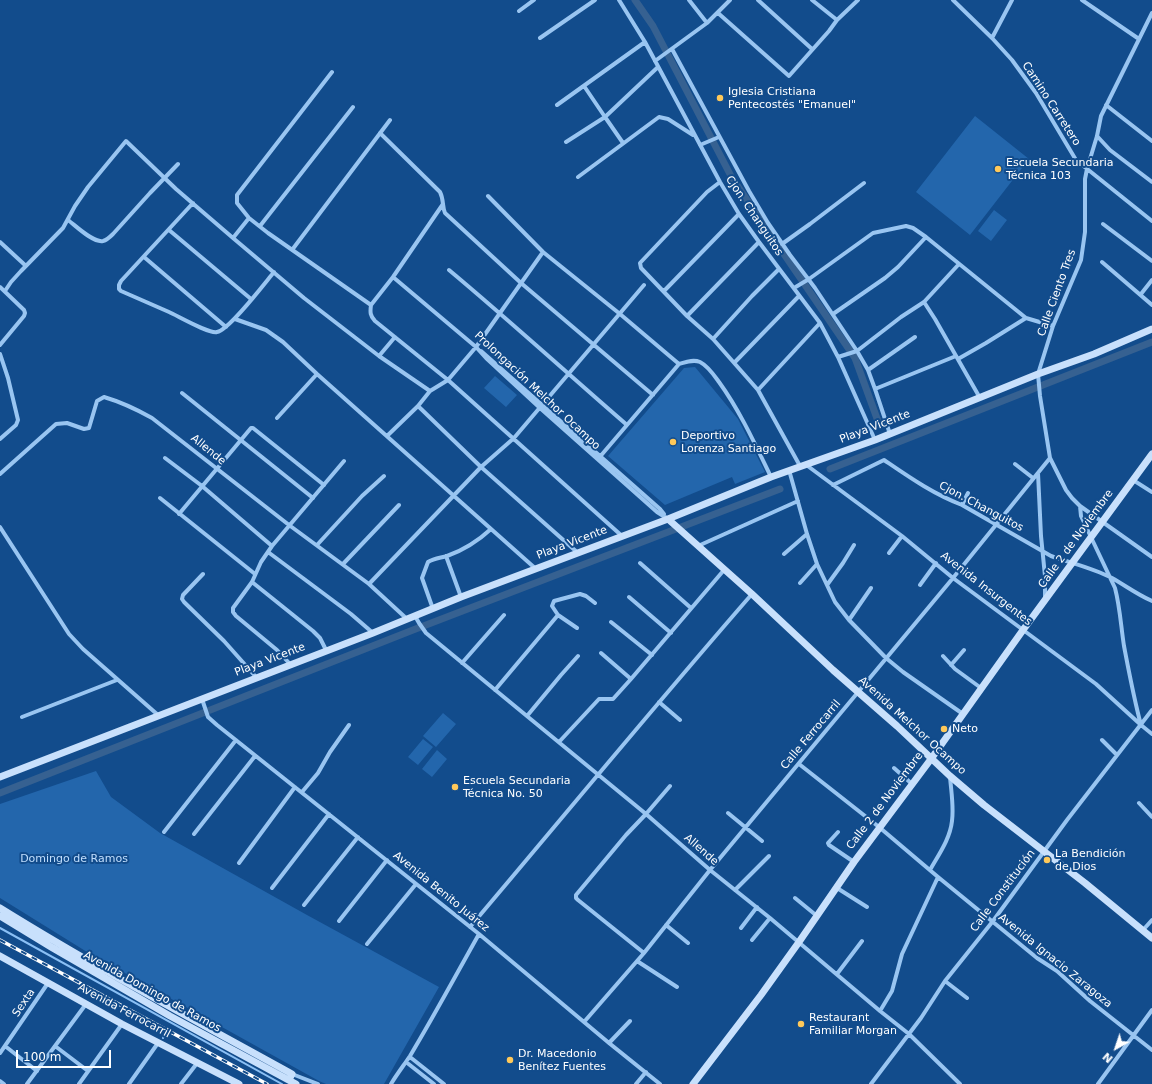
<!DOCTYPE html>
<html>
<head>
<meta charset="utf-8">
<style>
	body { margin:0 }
	#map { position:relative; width:1152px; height:1084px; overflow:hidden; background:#124c8c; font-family:"DejaVu Sans",sans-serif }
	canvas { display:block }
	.north { position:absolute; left:1096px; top:1028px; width:40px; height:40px; -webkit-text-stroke:3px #124c8c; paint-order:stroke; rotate:220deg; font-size:11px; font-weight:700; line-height:16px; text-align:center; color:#fff }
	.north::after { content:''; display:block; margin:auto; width:14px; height:18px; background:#fff; clip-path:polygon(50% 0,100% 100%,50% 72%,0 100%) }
	.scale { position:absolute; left:16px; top:1050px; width:95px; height:18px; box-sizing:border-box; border:2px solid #fff; border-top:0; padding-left:5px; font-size:12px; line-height:14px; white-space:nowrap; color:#fff; -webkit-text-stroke:3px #124c8c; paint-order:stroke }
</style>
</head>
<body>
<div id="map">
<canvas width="1152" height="1084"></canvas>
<div class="north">N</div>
<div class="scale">100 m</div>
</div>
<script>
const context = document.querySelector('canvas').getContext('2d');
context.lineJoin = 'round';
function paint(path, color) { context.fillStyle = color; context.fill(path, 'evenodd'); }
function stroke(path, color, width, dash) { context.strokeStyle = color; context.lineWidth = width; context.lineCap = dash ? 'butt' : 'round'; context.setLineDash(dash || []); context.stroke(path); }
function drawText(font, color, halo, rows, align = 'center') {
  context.font = font + ' "DejaVu Sans",sans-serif'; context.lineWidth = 4; context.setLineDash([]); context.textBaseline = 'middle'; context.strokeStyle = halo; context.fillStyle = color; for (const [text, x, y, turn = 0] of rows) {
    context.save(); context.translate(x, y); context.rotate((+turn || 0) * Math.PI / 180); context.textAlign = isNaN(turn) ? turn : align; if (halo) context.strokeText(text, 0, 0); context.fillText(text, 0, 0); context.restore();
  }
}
paint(new Path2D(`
	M975,116L1029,159L970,235L916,192Z
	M994,210L1007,220L991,241L978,231Z
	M695,367L738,419L765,472L735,484L732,477L665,505L608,456L684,368Z
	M495,376L517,395L506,407L484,388Z
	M443,713L456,724L436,747L423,736Z
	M423,739L433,747L418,765L408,757Z
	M437,750L447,759L432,777L422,769Z
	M96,771L111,797L160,833L307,915L439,987L384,1084H326L319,1081L87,952L0,898V804Z`), '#2366ac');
stroke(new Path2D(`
	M0,928L282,1084
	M163,1038L165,1034`), '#8bc0f5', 2);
stroke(new Path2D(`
	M635,0L653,26L732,178L855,358L879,424
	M830,469L1152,342
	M0,793L413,630L780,489`), '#366191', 7);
stroke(new Path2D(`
	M619,0L645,42L720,182L739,214L759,242L820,323L838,357L875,440
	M689,0L707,23
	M758,0L812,49
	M812,0L837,20L858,0
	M953,0L992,38
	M1012,0L992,38L1012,60L1036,93L1076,160L1152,221
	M1082,0L1139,39
	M519,11L534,0
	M718,13L789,76L829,31L837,20
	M1152,13L1101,116L1097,136L1087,169L1085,179V232L1081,260L1053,326L1038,374L1040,396L1050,458L1066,490L1072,498L1080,506L1152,557
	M540,38L595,0
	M672,49L749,191L768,223L790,255L815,288L857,351L868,370L875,389L890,434
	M655,61L707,23L730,0
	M332,72L237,195V203L249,218L268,233L371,305C370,312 370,316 375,321L448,380L622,536
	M557,105L645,42
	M1106,105L1152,141
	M380,133L440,192C444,200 442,206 445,213L521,283L653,395
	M1097,136L1110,150L1152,182
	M566,142L605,117L584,86
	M623,143L605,117L658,67
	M700,145L719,137
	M578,177L659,117L668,119L693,135
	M720,182L707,192L640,263L641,268L687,316L713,339L758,390L800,466
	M488,196L543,252L620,314L679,364
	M193,203L121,281L119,285V289L121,291C137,298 153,305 169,312C178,316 209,334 217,332C229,330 264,284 274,272
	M68,220C76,226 93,243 103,241C107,240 110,237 113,234L150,193L178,164
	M1103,224L1152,261
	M260,226L353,107
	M169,230L251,299
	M233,238L249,218
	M0,242L26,266
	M782,244L810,224L864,183
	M292,250L390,120
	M144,257L226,327
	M1102,262L1152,305
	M449,270C510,321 568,374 627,425
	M393,277L476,347L486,358L540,408L657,512L668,519
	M0,287L24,310L25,313L24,316L0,345
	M794,288L809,279L873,233L906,226L913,228L926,237L1026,318
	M5,291L11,282L21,271L63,228L75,206L88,187L126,141L176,189L233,238L304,298L379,356L430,391
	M664,291L739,214
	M1141,294L1152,280
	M924,302L935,319L980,398
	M371,305L393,277L443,204
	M833,314L885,278L898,267L926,237
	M687,316L759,242
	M235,319L266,330L283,342L317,374L536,569
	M713,339L752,296L779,269
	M481,351L660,509L664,514
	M0,354L8,378L18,420L16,425L0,439
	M379,356L395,337
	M838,357L857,351L901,317L924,302L959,264
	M958,359L986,343L1026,318L1053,326
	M735,362L799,296
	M868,370L915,337
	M875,389L956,356
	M758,390L820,323
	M182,393L313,498
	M418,406L481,467L578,553
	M277,418L317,374
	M387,436L418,406L430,391L448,380L476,347L543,252
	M165,458L202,486L272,546
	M598,459L679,364C686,362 693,359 700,362C708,366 714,375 719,382C740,411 755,444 771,477
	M805,464L902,536L953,578L1096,684L1141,725L1152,734
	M1015,464L1033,478
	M789,470L807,534L817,564L835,602L849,620L886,658L903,672L963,714
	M1038,473L1041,536L1045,576V599
	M0,474L56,424L67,423L84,429L89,428L97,401L104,397C121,402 136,409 152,418L289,525L369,584L407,619
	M1133,480L1152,492
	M833,485L884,460C909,477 933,494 962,505L1051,556C1071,563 1093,568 1112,578C1126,586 1138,595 1152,601
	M160,498L255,574
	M962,505L968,493
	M1080,506L1081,516L1115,588C1120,607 1121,627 1124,646C1129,672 1134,699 1141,725
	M179,514L251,428H253L324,485
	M0,527L69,634L83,649L158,715
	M317,545L362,496L384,476
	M698,546L798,501
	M268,552L351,614L373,633
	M889,553L902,536
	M784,554L807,534
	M446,556L461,597
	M640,563L691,608
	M343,564L399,505
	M203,574L183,595L182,599L184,602L224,641L256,677
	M252,582L313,631L320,638L326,650
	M800,583L817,564
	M369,584L481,467L514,438L644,285
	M827,585L843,563L854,545
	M920,585L936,563
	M629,597L671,633
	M433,609L422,578L428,562C434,558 440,558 447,556C464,550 478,541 491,529
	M415,616L419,623L426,633L646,814L710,870L770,918L880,1011L909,1034L960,1084
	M849,620L871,588
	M611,622L652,655
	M577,628L558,615L552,606L554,601L580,594L586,596L595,603
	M601,653L631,679
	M943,656L955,669L981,688
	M462,663L504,615
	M290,664L277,650L236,616L233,612V608L252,582L261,562L272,546L344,461
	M951,665L964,650
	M495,690L558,615
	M202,699L208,717L217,725L479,934L609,1043L660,1084
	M659,702L680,720
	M527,716L561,675L578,656
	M22,717L117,680
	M1102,740L1117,755
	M559,742L599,699H613L631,679L724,570
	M799,764L879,827L938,877L1037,958L1057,971L1090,1001L1152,1050
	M894,768L912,784
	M302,792L318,773L330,752L349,725
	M1139,803L1152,817
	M728,813L762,841
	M164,832L236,740
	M838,832L828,843L829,845L854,862
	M194,834L255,756
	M239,863L295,787
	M930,870C939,854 950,839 952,821C954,806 951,791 950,776
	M272,888L329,814
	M837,888L867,907
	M735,890L769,856
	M795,898L817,916
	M304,905L358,837
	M339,921L387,860
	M666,925L688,943
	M470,927C564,816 656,704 752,594
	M741,928L757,907
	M1143,930L1152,920
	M752,940L770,918
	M367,944L416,884
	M644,953L578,900L576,898V895L626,835L646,814L670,786
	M637,961L677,987
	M837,974L862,941
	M945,981L967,998
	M880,1011L892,991L902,954L938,877
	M584,1022L644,953L710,870L953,578L1050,458
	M609,1043L630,1021
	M5,1046L37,1071
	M55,1046L88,1071
	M0,1053L48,983
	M410,1057L444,1084
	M406,1062L434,1084
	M292,1074L318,1084
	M0,1081L4,1084
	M27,1084L86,1004
	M79,1084L122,1024
	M129,1084L158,1043
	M181,1084L198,1062
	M391,1084C397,1074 404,1065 410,1056C434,1016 456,975 479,934
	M636,1084L646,1072
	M871,1084L921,1018L945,981L993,921L1067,820L1152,710
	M1098,1084L1152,1010`), '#99c5f1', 4);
stroke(new Path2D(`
	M668,519L752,594L833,670L897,726L950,776L984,805L1085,883L1152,938
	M0,777L373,633L461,597L668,519L771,477L875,440L1038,374L1094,354L1152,329
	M0,908C95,967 194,1020 292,1074L289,1080
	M0,916L51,947L170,1016L296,1084
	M0,956L122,1024L239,1084
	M693,1084L761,995L799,942L854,862L931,759L1023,630L1152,454`), '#c8e0fc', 7);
const rail = new Path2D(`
	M0,940L267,1084`);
stroke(rail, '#fff', 3.5);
stroke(rail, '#124c8c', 2, [6]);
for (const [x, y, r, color] of [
	[720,98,4,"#ffc95a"],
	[998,169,4,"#ffc95a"],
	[673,442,4,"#ffc95a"],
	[944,729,4,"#ffc95a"],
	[455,787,4,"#ffc95a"],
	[1047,860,4,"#ffc95a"],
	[801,1024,4,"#ffc95a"],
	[510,1060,4,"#ffc95a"]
]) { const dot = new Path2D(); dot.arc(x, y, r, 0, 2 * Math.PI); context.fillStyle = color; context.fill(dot); stroke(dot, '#124c8c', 1.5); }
drawText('11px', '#fff', '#124c8c', [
	["Iglesia Cristiana",728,92],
	["Pentecostés \"Emanuel\"",728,105],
	["Escuela Secundaria",1006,163],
	["Técnica 103",1006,176],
	["Deportivo",681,436],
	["Lorenza Santiago",681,449],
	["Neto",952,729],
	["Escuela Secundaria",463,781],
	["Técnica No. 50",463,794],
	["La Bendición",1055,854],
	["de Dios",1055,867],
	["Restaurant",809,1018],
	["Familiar Morgan",809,1031],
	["Dr. Macedonio",518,1054],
	["Benítez Fuentes",518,1067]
], 'left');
drawText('11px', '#fff', '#124c8c', [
	["Camino Carretero",1051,104,57],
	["Cjon. Changuitos",754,216,56],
	["Calle Ciento Tres",1057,293,-70],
	["Prolongación Melchor Ocampo",537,391,43],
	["Playa Vicente",875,427,-21],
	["Allende",208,450,39],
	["Cjon. Changuitos",981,507,28],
	["Calle 2 de Noviembre",1076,539,-54],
	["Playa Vicente",572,543,-21],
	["Avenida Insurgentes",986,589,38],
	["Playa Vicente",270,660,-21],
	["Avenida Melchor Ocampo",912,726,42],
	["Calle Ferrocarril",811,735,-50],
	["Calle 2 de Noviembre",885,801,-53],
	["Allende",701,850,41],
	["Calle Constitución",1003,891,-53],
	["Avenida Benito Juárez",441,892,39],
	["Avenida Ignacio Zaragoza",1055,961,39],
	["Avenida Domingo de Ramos",152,992,29],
	["Sexta",24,1003,-56],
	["Avenida Ferrocarril",124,1011,28]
]);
drawText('11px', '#c0defd', '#124c8c', [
	["Domingo de Ramos",74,859]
]);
</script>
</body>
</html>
